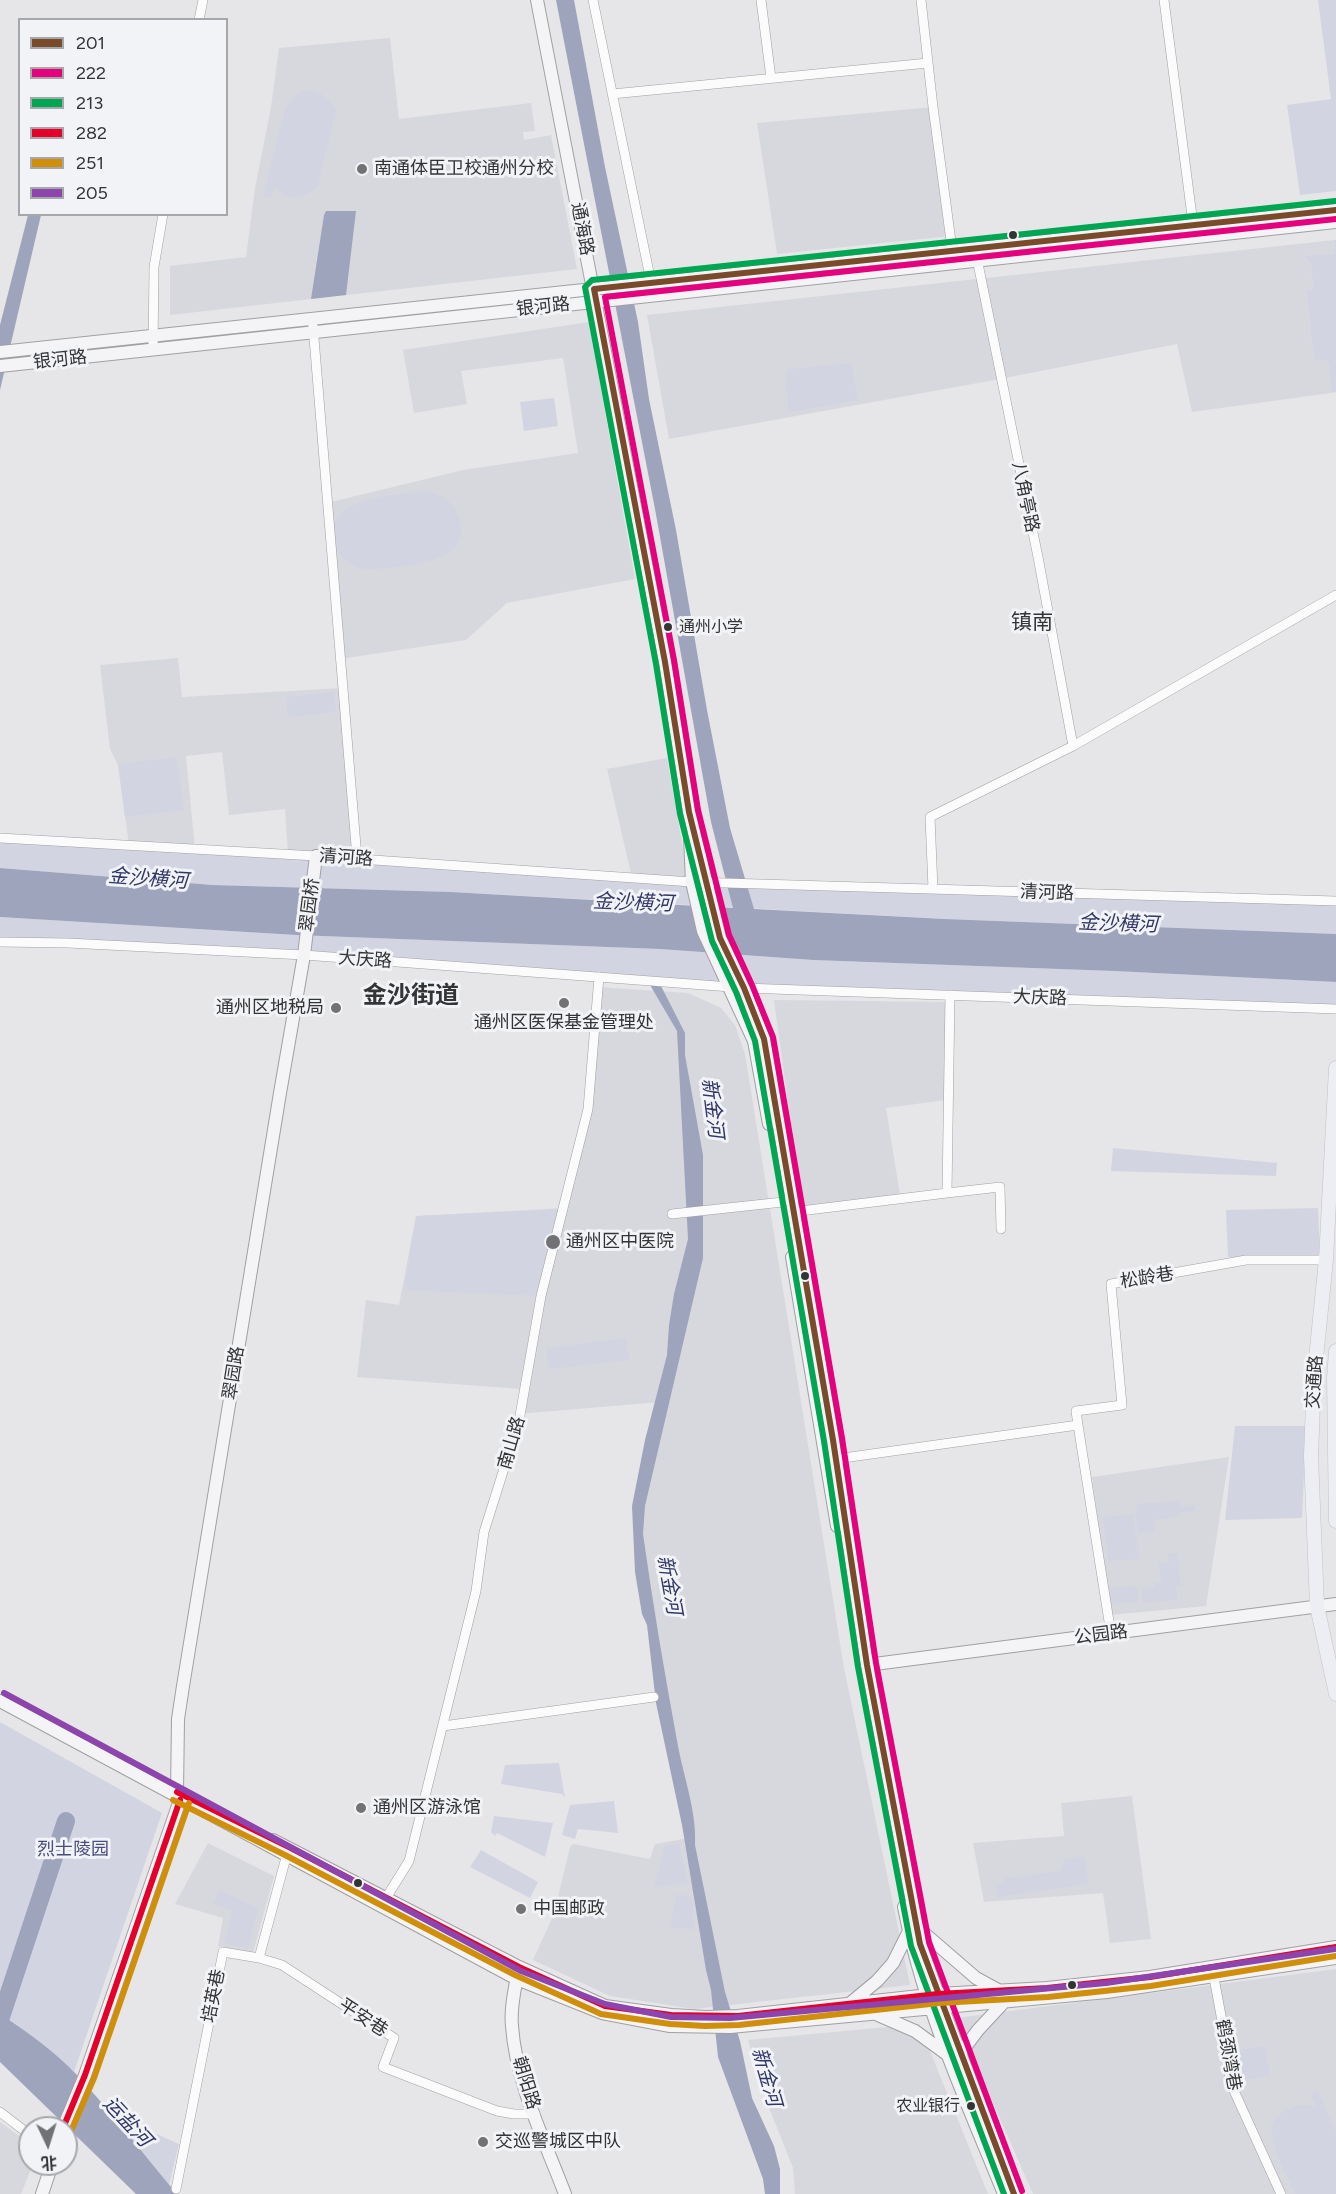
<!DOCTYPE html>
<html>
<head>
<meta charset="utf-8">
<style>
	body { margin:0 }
	#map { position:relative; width:1336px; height:2194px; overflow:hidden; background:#e6e6e8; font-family:Figtree,"Noto Sans SC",sans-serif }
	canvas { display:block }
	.legend { position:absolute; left:18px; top:18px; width:210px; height:198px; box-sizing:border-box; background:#f2f3f6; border:2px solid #a6a7a9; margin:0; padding:8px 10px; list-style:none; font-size:18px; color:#333435 }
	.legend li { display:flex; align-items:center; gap:12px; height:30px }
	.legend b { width:30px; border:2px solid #a6a7a9 }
	.north { position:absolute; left:18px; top:2116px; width:60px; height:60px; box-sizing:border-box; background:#f2f3f6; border:2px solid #a6a7a9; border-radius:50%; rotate:176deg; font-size:16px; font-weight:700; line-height:24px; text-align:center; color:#333435 }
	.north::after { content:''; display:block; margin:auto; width:21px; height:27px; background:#727274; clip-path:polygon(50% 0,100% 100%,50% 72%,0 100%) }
</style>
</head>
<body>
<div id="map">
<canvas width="1336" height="2194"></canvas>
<ul class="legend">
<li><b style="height:8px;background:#7a4b2a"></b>201</li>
<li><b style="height:8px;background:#e5007d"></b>222</li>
<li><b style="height:8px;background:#00a651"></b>213</li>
<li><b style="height:8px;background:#e4002b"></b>282</li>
<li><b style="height:8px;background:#d08f0b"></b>251</li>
<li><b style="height:8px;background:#8e44ad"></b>205</li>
</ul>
<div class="north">北</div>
</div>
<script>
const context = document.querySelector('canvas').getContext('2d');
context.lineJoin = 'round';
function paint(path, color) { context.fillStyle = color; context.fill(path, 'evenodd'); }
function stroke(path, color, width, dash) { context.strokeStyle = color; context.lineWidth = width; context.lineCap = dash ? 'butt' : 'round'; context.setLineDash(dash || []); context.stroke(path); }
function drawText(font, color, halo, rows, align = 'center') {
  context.font = font + ' Figtree,"Noto Sans SC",sans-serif'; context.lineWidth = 6; context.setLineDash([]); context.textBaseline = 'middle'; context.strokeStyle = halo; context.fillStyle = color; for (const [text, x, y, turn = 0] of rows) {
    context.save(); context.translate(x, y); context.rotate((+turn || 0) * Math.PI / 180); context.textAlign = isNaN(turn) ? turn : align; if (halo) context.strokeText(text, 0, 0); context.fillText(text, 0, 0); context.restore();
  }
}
paint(new Path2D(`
	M390,38L399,119L531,103L535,131L523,132L524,140L551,135L577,269L170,315V266L246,257L255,188L271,107L279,48Z
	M933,107L950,236L777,254L757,123Z
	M1334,240L1335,253L1305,256L1311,264L1313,289L1306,290L1314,360H1328L1331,393L1192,412L1177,344L1000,379L669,439L647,315Z
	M589,322L635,579L507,603L466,640L340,659L331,502L463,470L578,453L563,358L461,371L467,404L414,413L403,350Z
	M178,658L182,697L343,688L357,858L288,854L285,809L229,815L222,752L186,756L195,849L129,845L118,765L110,749L100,665Z
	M667,758L688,877L631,874L607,769Z
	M598,987L688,993L721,1008L735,1025L745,1054L844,1668L910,1985L694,2009L610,1996L533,1960L554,1914L570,1847L573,1844L650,1859L655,1844L689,1838L637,1531L661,1402L518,1414L522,1389L357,1377L366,1300L399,1305L416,1216L564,1208L588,1109Z
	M774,1000L948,1002L946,1100L886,1108L900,1195L802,1208Z
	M1229,1457L1206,1606L1110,1615L1092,1477Z
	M1132,1796L1151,1939L1110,1943L1103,1893L984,1902L973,1843L1064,1836L1061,1803Z
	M208,1843L274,1876L253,1953L218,1946L223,1918L175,1904Z
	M1336,1969V2194H1033L956,2018Z
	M919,2024L988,2194H795L793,2168L766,2100L748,2040Z
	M0,2122L30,2144V2164H33L21,2194H0Z`), '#d7d8de');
paint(new Path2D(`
	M1318,0H1336V191L1300,195L1287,105L1331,99Z
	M304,91C319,90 330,98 336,111L318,186C306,199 287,202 275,187L271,198L263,196L285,108L293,97Z
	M1334,240H1336V392L1331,393L1328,360H1314L1306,290L1313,289L1311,264L1304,256L1335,253Z
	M851,363L858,400L789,412L785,384L788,369Z
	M554,398L558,426L524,431L520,402Z
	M424,491C438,493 451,499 457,513C480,566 399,566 368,570C356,569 344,562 338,550C314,496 391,496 424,491Z
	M334,692L336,712L288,717L286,697Z
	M176,757L184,810L125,817L118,764Z
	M0,838L692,882L1336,901V934L945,919L451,892L213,885L0,868Z
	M0,917L296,935L660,949L813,960L1114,971L1336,982V1009L744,988L0,940Z
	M1113,1148L1277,1163L1276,1176L1111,1171Z
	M1318,1208L1320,1255L1228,1257L1226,1210Z
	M564,1209L541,1296L404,1290L416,1216Z
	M626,1338L629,1360L549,1369L546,1348Z
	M1235,1426H1306L1302,1518L1225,1520Z
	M1180,1501L1181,1507L1194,1505L1195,1511L1178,1513L1176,1517L1154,1520L1155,1532L1138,1533L1135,1511L1137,1510V1504Z
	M1133,1514L1139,1559L1108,1561L1103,1517Z
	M1177,1553L1181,1585L1176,1586L1178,1600L1143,1603L1141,1588L1154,1587V1583L1161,1582L1159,1563L1169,1562L1168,1554Z
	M1137,1586L1139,1602L1110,1604L1108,1587Z
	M0,1722L162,1813L74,2072L16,2024L0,2014Z
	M559,1763L565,1798L562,1794L501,1784L505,1765Z
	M614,1801L618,1833L578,1829L575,1839L562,1835L570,1805Z
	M494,1816L553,1823L545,1857L497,1833L495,1836L491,1832Z
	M679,1844L688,1883L654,1887L665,1845Z
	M481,1850L538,1882L530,1898L470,1867Z
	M1085,1857L1088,1884L998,1897L996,1886L1007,1878L1060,1871L1063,1865L1064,1859Z
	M219,1890L258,1908L248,1949L224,1943L232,1911L213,1904Z
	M675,1895H684L692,1898L695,1929L671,1928Z
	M1265,2046L1270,2076L1237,2081L1233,2051Z
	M1318,2091L1336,2132V2194H1296C1286,2172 1255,2126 1285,2111C1296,2105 1304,2104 1316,2106L1311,2093Z
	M112,2114L179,2144L169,2185Z`), '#d2d4e2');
paint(new Path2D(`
	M556,0H574L605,167L638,322L649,399L676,530L707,710L730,828L754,909L945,919L1336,934V982L1114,971L813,960L660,949L296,935L0,917V868L213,885L451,892L733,908L711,822L655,509Z
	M326,211H356L346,295L311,299L324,215Z
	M28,215H41L0,390V325Z
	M650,985L661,986L685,1033V1055L703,1155V1258L645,1506L643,1534C653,1605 665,1676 678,1746C684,1778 697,1813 695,1845L725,1992L740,2041L752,2098L774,2146L780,2169V2194H765L763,2179L718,2057L711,1990L706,1970L682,1825L656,1703L647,1625L642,1614L635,1572L632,1506L645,1440L667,1355L669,1325L674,1294L688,1239L677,1031Z
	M0,2014C25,2030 55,2052 76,2074C112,2112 143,2154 177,2194H136L0,2062Z`), '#9fa4bd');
stroke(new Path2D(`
	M0,2020L66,1821`), '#9fa4bd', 18);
const street = new Path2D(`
	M593,0L651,282
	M761,0L771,78
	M921,0L933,107L953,256
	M1164,0L1193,224
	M199,20L203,0
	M612,94L928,63
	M975,249L1038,557L1073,746
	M313,326L357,858
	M153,349L154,267L163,214
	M0,838L316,856L692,882L1336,901
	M933,889L930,817L1073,746L1336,595
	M0,942L68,943L304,955L744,988L1336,1009
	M947,1193L1000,1187L1001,1229
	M792,1212L947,1193L950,995
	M672,1214L783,1202
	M1078,1425L1076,1411L1122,1405L1111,1284L1246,1260H1326
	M836,1459L1078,1425L1111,1634
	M443,1726L654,1697
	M386,1898L409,1861L476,1591L484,1532L519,1421L541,1296L588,1109L599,977
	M259,1958L282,1965L394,2038L383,2067L497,2111L514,2114H535
	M1214,1978L1228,2053L1230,2082L1281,2194
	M0,2112L30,2135
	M176,2189L223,1952L259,1958L288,1850`);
const secondary = new Path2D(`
	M537,0L665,662L689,812L720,938L744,988L764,1039L833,1440L867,1665L920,1944L942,2006L1014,2194
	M0,352L1336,210
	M0,366L1336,222
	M690,837L692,882L703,931L754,1041L769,1124
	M792,1257L837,1526
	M867,1665L1336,1604
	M0,1701L517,1979L602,2013L670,2026L730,2027L1107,1992L1336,1958
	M180,1800L177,1792L178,1719L183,1686L280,1093L304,955L316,856
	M273,1840L519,1967L605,2006L671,2015L706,2017L738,2016L938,1994L1047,1988L1150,1977L1336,1947
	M904,1907C923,2007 966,2100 1004,2194
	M917,1927L976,1978L998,1990
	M518,1971C515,1988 510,2009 512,2026C516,2084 545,2141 565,2194
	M848,2005L877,1981L893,1963L909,1931
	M878,2015L915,2031L948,2055
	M960,2054L978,2030L1005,2001
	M63,2128L85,2075L180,1800
	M42,2194L52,2164`);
const primary = new Path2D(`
	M1336,1068L1326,1260L1314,1378L1311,1456L1317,1606L1336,1694
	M1336,1351L1334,1378L1336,1521`);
stroke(street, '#a0a0a2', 10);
stroke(secondary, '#a0a0a2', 14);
stroke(primary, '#c2c2c3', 15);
stroke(street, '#fbfbfc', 9);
stroke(secondary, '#f4f4f7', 12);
stroke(primary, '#edeef3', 14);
stroke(new Path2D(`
	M1014,2194L920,1944L867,1665L833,1440L764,1039L744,988L720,938L689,812L665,662L594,289L1336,210`), '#7a4b2a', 6);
stroke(new Path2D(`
	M1022,2191L929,1942L876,1663L842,1438L773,1037L752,985L729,935L698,810L674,660L605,297L1336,219`), '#e5007d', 6);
stroke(new Path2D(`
	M1004,2194L911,1946L858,1667L824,1441L755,1041L736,992L712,941L680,814L656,664L585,287L592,280L1335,201`), '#00a651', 6);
stroke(new Path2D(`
	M177,1792L289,1847L519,1967L605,2006L671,2015L738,2016L938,1994L1047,1988L1150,1977L1336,1947
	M63,2128L85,2075L180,1800`), '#e4002b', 6);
stroke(new Path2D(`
	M173,1800L285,1855L515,1975L601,2014L670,2024L705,2026L739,2025L939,2003L1048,1997L1151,1986L1336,1956
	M71,2131L94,2078L189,1803`), '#d08f0b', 6);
stroke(new Path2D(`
	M4,1693L521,1971L605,2004L671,2017L730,2018L1106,1983L1335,1949`), '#8e44ad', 6);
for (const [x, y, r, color] of [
	[362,169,6,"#727274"],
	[1013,235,5,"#333435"],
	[668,627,5,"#333435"],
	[564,1003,6,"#727274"],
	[336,1008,6,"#727274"],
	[553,1242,8,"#727274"],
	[805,1276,5,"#333435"],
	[361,1808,6,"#727274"],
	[358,1883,5,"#333435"],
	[521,1909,6,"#727274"],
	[1072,1985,5,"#333435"],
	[971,2106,5,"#333435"],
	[483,2142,6,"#727274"]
]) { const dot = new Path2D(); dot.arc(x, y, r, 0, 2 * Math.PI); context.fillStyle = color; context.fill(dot); stroke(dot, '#f2f3f6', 2); }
drawText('16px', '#333435', '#f2f3f6', [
	["通州小学",679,627],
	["农业银行",960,2106,"right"]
], 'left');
drawText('18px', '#333435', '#f2f3f6', [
	["南通体臣卫校通州分校",374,169],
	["通州区地税局",324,1008,"right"],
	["通州区医保基金管理处",564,1023,"center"],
	["通州区中医院",566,1242],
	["通州区游泳馆",373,1808],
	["中国邮政",533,1909],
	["交巡警城区中队",495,2142]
], 'left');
drawText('18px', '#333435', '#f2f3f6', [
	["通海路",582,229,79],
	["银河路",543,307,-6],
	["银河路",60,360,-6],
	["八角亭路",1025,497,78],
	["清河路",346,858,4],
	["清河路",1047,893,2],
	["翠园桥",310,905,-83],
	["大庆路",365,960,4],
	["大庆路",1040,998,2],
	["松龄巷",1147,1278,-9],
	["翠园路",234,1373,-81],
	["交通路",1315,1382,-86],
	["南山路",512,1443,-74],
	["公园路",1101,1635,-7],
	["培英巷",214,1996,-79],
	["平安巷",363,2018,33],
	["鹤颈湾巷",1228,2055,80],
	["朝阳路",526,2083,73]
]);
drawText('18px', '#484e81', '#f2f3f6', [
	["烈士陵园",73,1850]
]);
drawText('italic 20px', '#323768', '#f2f3f6', [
	["金沙横河",148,879,4],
	["金沙横河",633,903,2],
	["金沙横河",1118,924,2],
	["新金河",712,1108,83],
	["新金河",669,1585,80],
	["新金河",766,2077,74],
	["运盐河",127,2122,47]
]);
drawText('21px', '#333435', '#f2f3f6', [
	["镇南",1032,623]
]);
drawText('bold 24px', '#333435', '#f2f3f6', [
	["金沙街道",411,996]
]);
</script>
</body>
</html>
